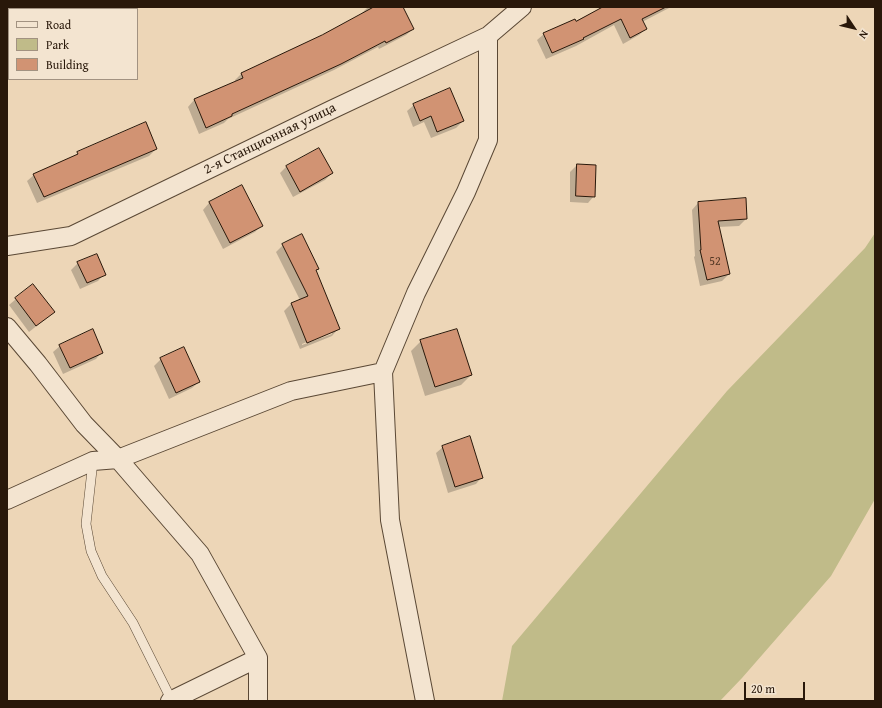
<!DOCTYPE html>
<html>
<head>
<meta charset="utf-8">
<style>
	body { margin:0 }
	#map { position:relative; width:882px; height:708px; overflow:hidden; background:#edd6b7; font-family:"Gentium Book Plus",serif }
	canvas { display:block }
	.frame { position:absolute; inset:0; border:8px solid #29180a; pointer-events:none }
	.legend { position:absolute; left:8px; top:8px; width:130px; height:72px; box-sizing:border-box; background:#f3e4d0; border:1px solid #a29281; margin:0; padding:5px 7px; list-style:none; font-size:12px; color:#29180a }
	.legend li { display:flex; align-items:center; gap:8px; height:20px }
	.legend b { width:20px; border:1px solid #a29281 }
	.north { position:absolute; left:834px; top:8px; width:40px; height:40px; -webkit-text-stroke:3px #f3e4d0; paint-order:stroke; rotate:125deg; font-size:11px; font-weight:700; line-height:16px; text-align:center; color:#29180a }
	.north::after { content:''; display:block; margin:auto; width:14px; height:18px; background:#29180a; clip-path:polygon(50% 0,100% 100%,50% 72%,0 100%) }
	.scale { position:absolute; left:744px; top:682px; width:61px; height:18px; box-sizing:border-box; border:2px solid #29180a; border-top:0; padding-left:5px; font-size:12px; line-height:14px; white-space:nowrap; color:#29180a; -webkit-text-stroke:3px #f3e4d0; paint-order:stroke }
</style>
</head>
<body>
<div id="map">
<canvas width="882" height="708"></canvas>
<div class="frame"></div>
<ul class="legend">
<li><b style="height:5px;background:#f3e4d0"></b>Road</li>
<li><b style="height:11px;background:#c0bb89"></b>Park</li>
<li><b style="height:11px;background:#d19373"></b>Building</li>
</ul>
<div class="north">N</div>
<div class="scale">20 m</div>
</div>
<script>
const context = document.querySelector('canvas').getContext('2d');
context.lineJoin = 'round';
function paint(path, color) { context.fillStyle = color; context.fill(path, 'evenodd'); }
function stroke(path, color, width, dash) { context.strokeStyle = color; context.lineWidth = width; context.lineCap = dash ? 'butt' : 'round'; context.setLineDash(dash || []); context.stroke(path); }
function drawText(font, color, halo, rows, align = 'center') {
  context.font = font + ' "Gentium Book Plus",serif'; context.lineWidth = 4; context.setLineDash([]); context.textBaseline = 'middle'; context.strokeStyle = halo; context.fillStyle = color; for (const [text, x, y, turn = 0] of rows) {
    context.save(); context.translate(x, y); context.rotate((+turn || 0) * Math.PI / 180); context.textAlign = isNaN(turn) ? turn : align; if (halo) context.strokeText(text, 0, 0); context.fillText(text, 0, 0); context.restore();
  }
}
paint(new Path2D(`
	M875,233V499L831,576L742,678L720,701H502L512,646L727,391L865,248Z`), '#c0bb89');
paint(new Path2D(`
	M368,7H402L413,29L406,35L379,49L378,47L334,70L228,119L224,123L199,134L188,107L194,100L235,82V80L241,74L322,36L362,15L361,14Z
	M606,7H671L642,22L646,29L639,35L623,44L614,25L576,46L546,59L537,40L544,34L575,23Z
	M414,105L463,121L456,128L431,138L424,122L413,127L407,111Z
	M156,149L149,156L37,203L27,181L34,175L74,157L78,153Z
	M318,149L332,173L325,180L293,197L280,173L286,167Z
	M577,165L594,196L588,203L570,202V172Z
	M242,186L262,225L255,232L223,249L203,210L209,203Z
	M698,203L746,219L739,226L718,227L729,274L722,281L700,286L694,257L695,256L692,210Z
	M283,245L318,268L315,272L338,329L332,336L300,349L284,311L291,304L300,300L276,252ZM332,331V334L302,345V344Z
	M78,263L104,274L98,281L80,289L71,270Z
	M16,299L54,312L29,332L9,305Z
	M421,341L471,375L461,385L425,396L411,351Z
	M60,346L102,352L96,359L63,374L53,352Z
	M161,359L199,382L192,388L169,399L154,366Z
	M443,447L482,477L476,484L448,493L436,453Z`), '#0003');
const building = new Path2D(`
	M374,7H403L414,29L386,43L385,41L341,64L232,114V116L206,128L194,99L243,78L241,73L322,35Z
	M603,7H666L642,19L647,29L630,38L621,19L583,38L584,39L552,53L543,33L575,19L576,21Z
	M450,88L464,121L437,132L431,116L420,121L413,104Z
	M146,122L157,149L44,197L33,174L78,154L77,152Z
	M319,148L333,173L300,192L286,166Z
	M577,164L596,165L595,197L576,196Z
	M242,185L263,226L230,243L209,202Z
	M746,198L747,219L718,221L730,274L707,280L700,250H701L698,202Z
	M302,234L319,269L316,270L340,329L307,343L291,303L308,296L282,244Z
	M97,254L106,275L87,283L77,262Z
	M33,284L55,312L36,326L15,298Z
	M93,329L103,353L70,368L59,345Z
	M457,329L472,375L435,387L420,340Z
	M184,347L200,382L176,393L160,358Z
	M470,436L483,478L455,487L442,446Z`);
paint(building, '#d19373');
stroke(building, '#29180a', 1);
const lane = new Path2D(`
	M93,461L86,524L91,551L102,576L133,623L172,701`);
const street = new Path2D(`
	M7,246L71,236L331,110L488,36L522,7
	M7,327L38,364L84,424L118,459L200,554L258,658V701
	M7,500L93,461L118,459L291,391L383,372
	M170,701L258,658
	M425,701L390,520L383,372L416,293L466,192L488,140V36`);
stroke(lane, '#5a4835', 10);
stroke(street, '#5a4835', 20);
stroke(lane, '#f3e4d0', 9);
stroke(street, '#f3e4d0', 18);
drawText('12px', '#533724', null, [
	["52",715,262]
]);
drawText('14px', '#29180a', '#f3e4d0', [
	["2-я Станционная улица",270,139,-26]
]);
</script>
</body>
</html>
